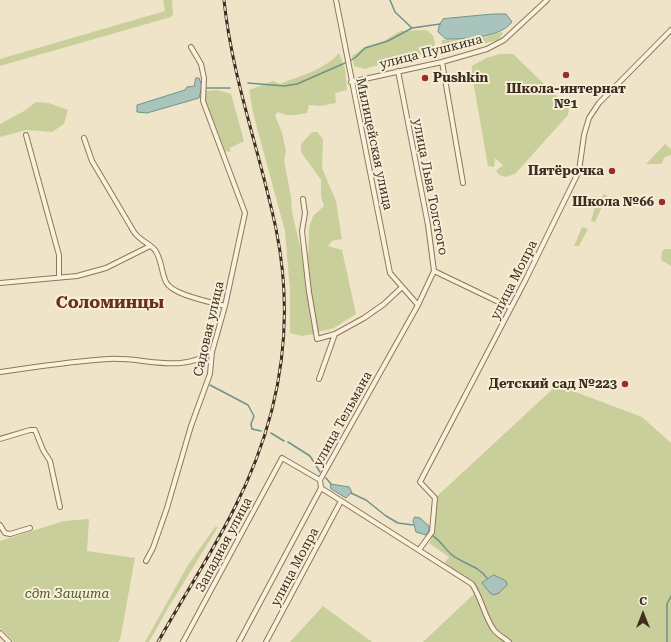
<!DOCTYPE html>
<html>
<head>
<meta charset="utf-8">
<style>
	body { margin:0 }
	#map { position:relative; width:671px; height:642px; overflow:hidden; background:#f0e4c8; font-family:"Roboto Serif",serif }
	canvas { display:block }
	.north { position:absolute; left:623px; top:594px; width:40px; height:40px; -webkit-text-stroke:3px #f7eed8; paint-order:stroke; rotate:0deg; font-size:11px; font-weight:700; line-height:16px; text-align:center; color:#3d2e20 }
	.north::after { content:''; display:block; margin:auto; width:14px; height:18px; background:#3d2e20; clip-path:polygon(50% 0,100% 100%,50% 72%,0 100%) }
</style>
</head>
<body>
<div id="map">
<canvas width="671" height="642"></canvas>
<div class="north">С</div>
</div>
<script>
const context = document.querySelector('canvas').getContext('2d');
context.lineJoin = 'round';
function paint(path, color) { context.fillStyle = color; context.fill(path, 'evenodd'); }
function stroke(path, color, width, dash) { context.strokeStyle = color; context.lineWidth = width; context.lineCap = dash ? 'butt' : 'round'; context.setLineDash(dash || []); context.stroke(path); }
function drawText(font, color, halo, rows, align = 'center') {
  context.font = font + ' "Roboto Serif",serif'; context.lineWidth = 4; context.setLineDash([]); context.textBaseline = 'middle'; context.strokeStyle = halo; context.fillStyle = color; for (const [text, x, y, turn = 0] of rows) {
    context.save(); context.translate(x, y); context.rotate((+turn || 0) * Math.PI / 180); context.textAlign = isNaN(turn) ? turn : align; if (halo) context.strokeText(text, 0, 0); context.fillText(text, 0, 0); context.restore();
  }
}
paint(new Path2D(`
	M163,0H172L173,14L171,17L0,66V59L165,11Z
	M425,30C435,33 437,43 432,52L397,59L365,69L354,66L352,56L365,47L382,42L400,31Z
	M501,32L503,33L498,40L446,53L441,49L442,40L485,37Z
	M339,53L345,69L347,90L335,93L336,103L321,106L309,105L307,113C295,115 289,117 278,112L275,115L282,133L286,151L284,161L291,196L292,212L302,255L314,334L302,336L290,333V291L285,231L254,117L249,90L273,81L280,84C301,75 323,71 339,53Z
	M500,54H513L569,108L568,115L515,174L505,177L499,175L496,171L503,165L495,158L494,167L488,166L472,75V66L486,58Z
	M217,90L231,94L244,141L230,148V152L225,151L206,102V91Z
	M36,102L49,103L68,110L64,124L52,132L26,130L0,137V124L24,111Z
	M312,132H317L323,139L322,168L336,201L342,239L332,241L328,246L342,250L356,314L334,328L318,332L308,269L309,228L313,216L324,206L321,197V180L301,152V144Z
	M665,144L671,149V155L665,157L661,164H646Z
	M604,194L607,196L595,222L591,221L595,207Z
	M582,227L588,229L579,246H574Z
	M664,249H671V266L661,260L662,252Z
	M557,385L642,417L671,443V642H423L477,591L443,565L449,557L429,543L434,534L435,498Z
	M89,519L87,551L135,558L120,640L118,642H14L0,628V541L64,521Z
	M215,527H218L168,608L149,642H145L188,565Z
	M323,606L372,642H290Z`), '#c9cf9b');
const water = new Path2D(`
	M493,14H506L512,22C500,38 464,39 446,39L438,32L439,26L443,19Z
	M196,78H199L202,86L199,98L147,113L137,112V105L185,90L187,87L194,86Z
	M331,484L349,487L352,492L346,498L331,489Z
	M415,517L420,518L429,526V531L426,535L416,532L413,521Z
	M494,575L506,581L507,585L499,593L494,595L490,593L482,583Z`);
paint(water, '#a9c4bc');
stroke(water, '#6f938a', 1);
stroke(new Path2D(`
	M390,0L395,12L412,28
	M350,61L356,57L365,48L388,41L412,28L440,24
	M248,83L284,86L297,84L345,63
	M206,88H230
	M210,385L248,405L254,416L251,424L252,429L261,431
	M271,433L284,441
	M288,442L310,456L320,472
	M326,478L331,484
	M351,493L366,500L386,516L398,523L413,525
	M433,536C441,541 444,548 451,554C462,564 478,565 487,578
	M667,642V604L671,596`), '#6f938a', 1.5);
const street = new Path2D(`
	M336,0L390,273L418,305
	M442,62L463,183
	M398,71L428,225L434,271L511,308
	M351,82L442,62L487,49L504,40L547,0
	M26,135L59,255V277
	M84,138L92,161L134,232C139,240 149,243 155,250C162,260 161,272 166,282C172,295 211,302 225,306
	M303,199L305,213L302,231L309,292L317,339L335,334
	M0,283L77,276L106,268L150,246
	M0,372C36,367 72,361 109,359C146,357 179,374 212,352
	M319,379L335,334L364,318L384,304L401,288
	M0,439L30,430H35L43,450L50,461L60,507
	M321,488L472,584C482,599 484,616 494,630C498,635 504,638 509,642
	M0,525L5,533L10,534L30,528
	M419,550L432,532L435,498L420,482L526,279L579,171L584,135L589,118L599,103L671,30
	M146,561L153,548L167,508L191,426L210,374L212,352L225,306L245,213L203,101L204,78L201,64L191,47
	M0,633L9,642
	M183,642L282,458L320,480
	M239,642L321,488L320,480L418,305L434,271
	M266,642L341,501`);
stroke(street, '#8d765c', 6);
stroke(street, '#faf1dc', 4);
const rail = new Path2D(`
	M158,642C183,597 211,555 234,509C279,421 296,326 276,229C260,152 232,78 224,0`);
stroke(rail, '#3d2e20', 3);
stroke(rail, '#f7eed8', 1.5, [4.5]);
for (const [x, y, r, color] of [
	[566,75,4,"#9e2a2b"],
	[425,78,4,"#9e2a2b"],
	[612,171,4,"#9e2a2b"],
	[662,202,4,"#9e2a2b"],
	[625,384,4,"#9e2a2b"]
]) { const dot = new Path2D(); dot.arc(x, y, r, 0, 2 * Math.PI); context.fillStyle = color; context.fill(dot); stroke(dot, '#f7eed8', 1.5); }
drawText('13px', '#3d2e20', '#f7eed8', [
	["улица Пушкина",431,52,-14],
	["Милицейская улица",374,144,78],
	["улица Льва Толстого",430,187,79],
	["улица Мопра",514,280,-63],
	["Садовая улица",209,329,-77],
	["улица Тельмана",343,419,-61],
	["Западная улица",224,545,-62],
	["улица Мопра",295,567,-62]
]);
drawText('bold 13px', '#3d2e20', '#f7eed8', [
	["Pushkin",433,78,"left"],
	["Школа-интернат",566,89,"center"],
	["№1",566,104,"center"],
	["Пятёрочка",604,171],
	["Школа №66",654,202],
	["Детский сад №223",617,384]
], 'right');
drawText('italic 13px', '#4d5a26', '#f7eed8', [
	["сдт Защита",67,594]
]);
drawText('bold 17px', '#6b2e1e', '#f7eed8', [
	["Соломинцы",110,303]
]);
</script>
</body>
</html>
